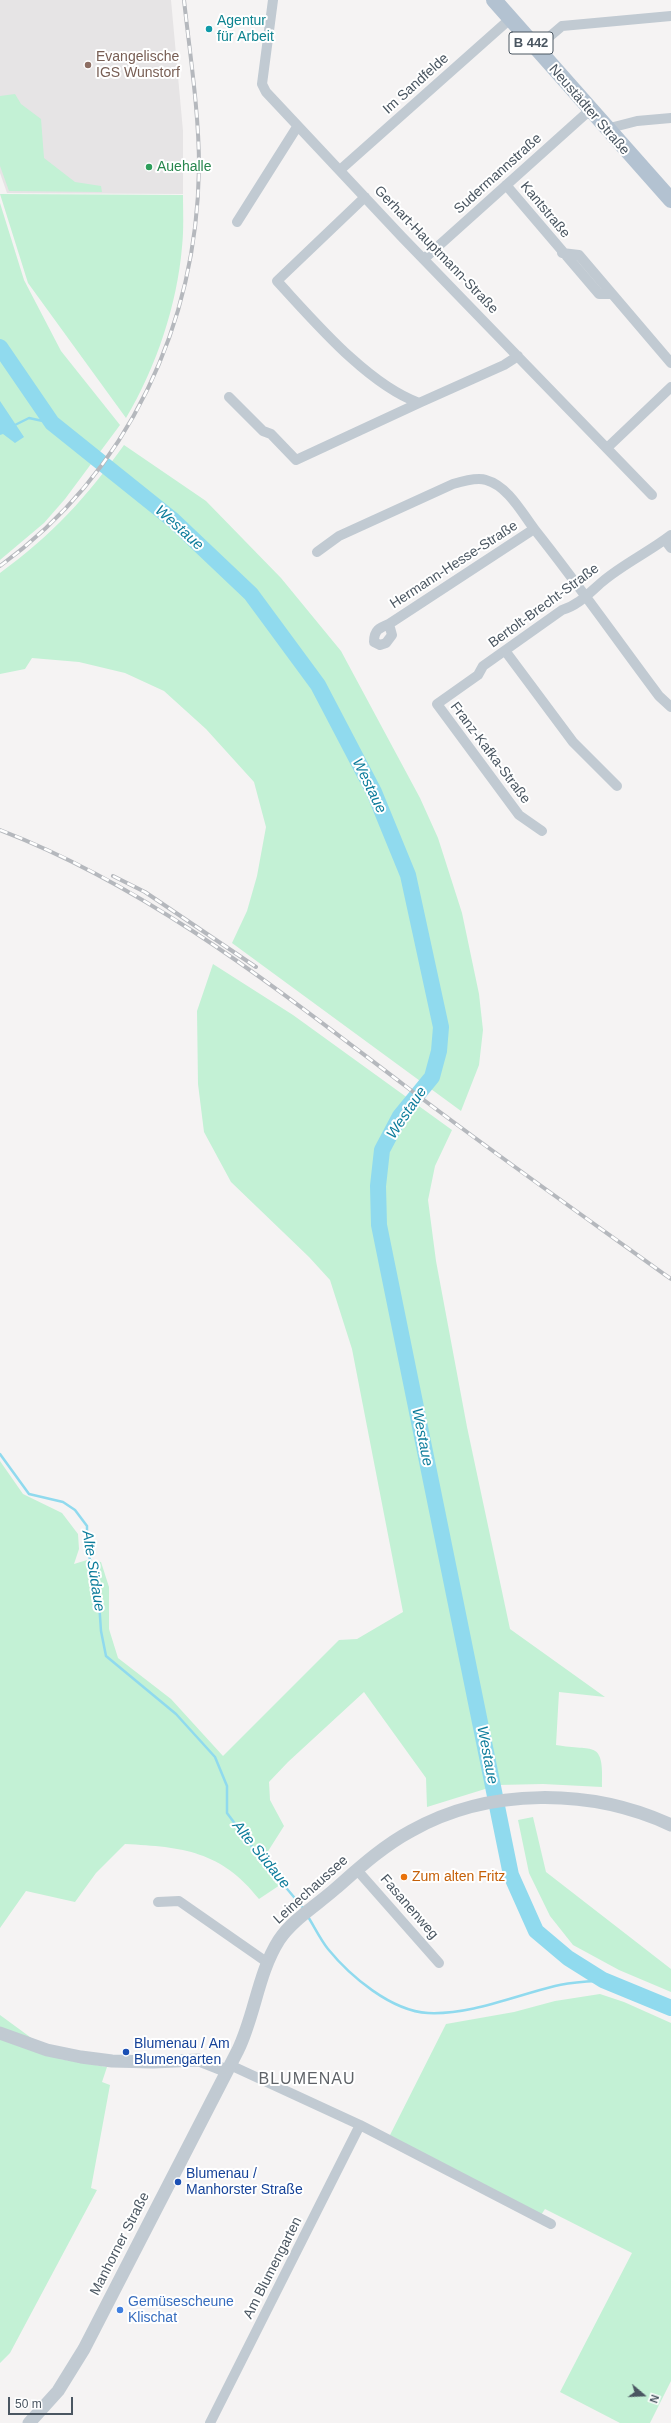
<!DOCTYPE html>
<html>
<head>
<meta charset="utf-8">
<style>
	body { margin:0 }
	#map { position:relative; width:671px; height:2423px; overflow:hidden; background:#f5f3f3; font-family:Arial,sans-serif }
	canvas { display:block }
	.north { position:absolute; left:623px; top:2375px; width:40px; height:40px; -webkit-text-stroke:3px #fff; paint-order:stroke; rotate:109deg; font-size:11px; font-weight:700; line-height:16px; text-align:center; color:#4a5661 }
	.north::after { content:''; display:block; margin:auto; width:14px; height:18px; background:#4a5661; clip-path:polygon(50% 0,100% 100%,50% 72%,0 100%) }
	.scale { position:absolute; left:8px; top:2397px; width:65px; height:18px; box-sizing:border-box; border:2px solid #4a5661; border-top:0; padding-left:5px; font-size:12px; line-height:14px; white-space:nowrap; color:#4a5661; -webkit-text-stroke:3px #fff; paint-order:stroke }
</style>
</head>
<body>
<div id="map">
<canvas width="671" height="2423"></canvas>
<div class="north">N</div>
<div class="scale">50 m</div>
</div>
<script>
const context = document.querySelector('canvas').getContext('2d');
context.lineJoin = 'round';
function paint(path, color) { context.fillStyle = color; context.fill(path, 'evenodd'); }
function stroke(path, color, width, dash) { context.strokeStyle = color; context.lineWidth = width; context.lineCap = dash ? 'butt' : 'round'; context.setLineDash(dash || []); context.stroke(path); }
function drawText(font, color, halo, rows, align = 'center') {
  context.font = font + ' Arial,sans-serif'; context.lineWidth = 4; context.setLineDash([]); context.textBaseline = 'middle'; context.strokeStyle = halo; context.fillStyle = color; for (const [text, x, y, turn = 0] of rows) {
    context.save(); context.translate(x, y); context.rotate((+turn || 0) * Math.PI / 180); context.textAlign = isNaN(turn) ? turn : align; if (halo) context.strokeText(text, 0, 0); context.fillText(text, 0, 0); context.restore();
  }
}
paint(new Path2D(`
	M0,0H171L183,131V194L7,193L0,173Z`), '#e6e4e5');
paint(new Path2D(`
	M15,94L21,104L41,119L44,158L75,182L101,186L102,192L9,191L0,166V96Z
	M0,194L183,195C183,212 184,230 182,247C177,305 156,368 126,418L28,283Z
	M0,203L24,280L61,351L120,425L65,499L44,523L0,560Z
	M124,445L206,501L281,578L341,651L420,798L438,838L462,913L479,994L483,1030L479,1065L461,1111L232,943L247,911L257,876L266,827L254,782L206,729L164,691L125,673L79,662L32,658L25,669L0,674V573C52,535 87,497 124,445Z
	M213,964L293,1015L452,1130L435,1166L428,1200L436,1261L467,1427L510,1629L605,1697L559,1692L556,1745C594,1752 604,1738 602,1787L543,1784L498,1785L427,1807L426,1778L364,1692L288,1762L269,1782L270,1800L284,1826L265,1856L286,1881L259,1899C221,1851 183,1847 125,1844L96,1873L75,1902L26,1891L0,1928V1461L23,1494L62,1513L78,1534L79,1549L74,1564L87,1560L101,1562L109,1587V1629L118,1658L171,1699L223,1756L339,1640L357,1639L403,1612L352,1349L330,1280L309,1257L231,1182L204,1132L198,1084L197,1011Z
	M533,1817L546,1872L671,1969V1992L619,1970L573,1945L550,1916L529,1873L518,1820Z
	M600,1994L624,2002L671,2023V2381L650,2423H620L560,2392L632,2253L545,2209L541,2215L389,2137L446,2024L514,2012L555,2001Z
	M0,2015L60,2059L107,2067L102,2082L110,2085L91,2188L97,2190L10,2353L0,2363Z`), '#c3f1d5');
paint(new Path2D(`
	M0,401L24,437L15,443L3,434L0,435Z`), '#90daee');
stroke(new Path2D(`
	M15,425L29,418L52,423
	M0,1454L29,1494L63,1502L75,1510L87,1526V1549L98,1587L101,1631L106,1656L176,1714L215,1757L227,1786V1813L256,1852L304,1909
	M307,1915C314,1926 320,1939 328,1949C350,1976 391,2011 428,2013C470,2015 514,1996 555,1986C570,1982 587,1982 603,1980`), '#90daee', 2.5);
stroke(new Path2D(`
	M0,347L52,423L173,520L251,594L318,685L374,792L408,875L441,1027L439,1051L432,1077L400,1116L382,1150L378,1186L379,1225L511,1875L536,1931L568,1958L603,1980L671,2008`), '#90daee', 16);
stroke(new Path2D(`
	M273,0L262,84L266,92L402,237L652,495
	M535,49L562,26L671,16
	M606,129L637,121L671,118
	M340,170L510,19
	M506,185L599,294H612
	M365,197L277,281C314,321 367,384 419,403L504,365L518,356
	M237,222L297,127
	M562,253L579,255L671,363
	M425,258L590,110
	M229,397L263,431L271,434L296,460L419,403
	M607,448L671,387
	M665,540L671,548
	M317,552L339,536L453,484C463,481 477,477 486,480C508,486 522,513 535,530C578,584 617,640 659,696L671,707
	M389,624L392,635L386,643L380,645L374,642C374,630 379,628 389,624L534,529
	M506,652L573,742L617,786
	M542,831L519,815L437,704L478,675L483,666L562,610C579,605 589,593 602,582C623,564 649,552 671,535
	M357,1870L439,1963
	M158,1902L179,1901L268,1963
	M230,2065L360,2125L551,2224
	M210,2423L360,2125`), '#c1cad2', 10);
stroke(new Path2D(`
	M0,2033L47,2050L81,2057L112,2061L153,2062L199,2060L227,2071
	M29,2423L58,2391L84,2349L238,2050C255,2015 258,1973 279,1940C292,1920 317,1905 335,1889C359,1868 383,1846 411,1831C489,1787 591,1788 671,1825`), '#c1cad2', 13);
stroke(new Path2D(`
	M494,0L671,200`), '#b3c2d1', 16);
const rail = new Path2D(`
	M0,566C129,472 197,324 199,167C199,112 190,55 184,0
	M0,830C151,888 277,989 404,1085C492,1152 582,1215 671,1279
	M113,876L145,892L256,967`);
stroke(rail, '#b5b8bd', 4);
stroke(rail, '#fff', 2.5, [8]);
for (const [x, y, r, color] of [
	[209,29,4,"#0f9aa8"],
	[88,65,4,"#8d6e63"],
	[149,167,4,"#2e9e5b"],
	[404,1877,4,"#e8710a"],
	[126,2052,4,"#1a4fb4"],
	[178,2182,4,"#1a4fb4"],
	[120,2310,4,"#3f7fe0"]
]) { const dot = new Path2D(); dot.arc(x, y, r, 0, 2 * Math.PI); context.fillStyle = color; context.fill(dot); stroke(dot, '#fff', 1.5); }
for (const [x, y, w] of [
	[531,43,44]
]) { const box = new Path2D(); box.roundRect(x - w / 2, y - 11, w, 22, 3); context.fillStyle = '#fff'; context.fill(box); stroke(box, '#4a5661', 1); }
drawText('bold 13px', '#4a5661', null, [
	["B 442",531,43]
]);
drawText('14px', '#0d838f', '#fff', [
	["Agentur",217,21],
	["für Arbeit",217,37]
], 'left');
drawText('14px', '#785e54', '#fff', [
	["Evangelische",96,57],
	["IGS Wunstorf",96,73]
], 'left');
drawText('14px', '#4a5661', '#fff', [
	["Im Sandfelde",416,84,-42],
	["Neustädter Straße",589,110,49],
	["Sudermannstraße",498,174,-42],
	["Kantstraße",545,210,50],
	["Gerhart-Hauptmann-Straße",436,250,46],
	["Hermann-Hesse-Straße",454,565,-33],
	["Bertolt-Brecht-Straße",544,606,-36],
	["Franz-Kafka-Straße",490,753,53],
	["Leinechaussee",311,1890,-42],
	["Fasanenweg",409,1907,49],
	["Manhorner Straße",120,2244,-63],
	["Am Blumengarten",273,2268,-63]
]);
drawText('14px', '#27864d', '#fff', [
	["Auehalle",157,167]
], 'left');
drawText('14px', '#c56008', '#fff', [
	["Zum alten Fritz",412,1877]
], 'left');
drawText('14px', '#164399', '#fff', [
	["Blumenau / Am",134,2044],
	["Blumengarten",134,2060],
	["Blumenau /",186,2174],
	["Manhorster Straße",186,2190]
], 'left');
drawText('14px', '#366cbe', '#fff', [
	["Gemüsescheune",128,2302],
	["Klischat",128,2318]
], 'left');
drawText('italic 15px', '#0c7c9b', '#fff', [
	["Westaue",179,528,42],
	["Westaue",369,786,64],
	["Westaue",407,1113,-56],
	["Westaue",422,1437,79],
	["Alte Südaue",93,1571,81],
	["Westaue",487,1755,79],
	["Alte Südaue",261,1855,51]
]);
context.letterSpacing = '1px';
drawText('16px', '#5f6368', '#fff', [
	["BLUMENAU",307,2080]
]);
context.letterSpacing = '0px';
</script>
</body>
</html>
